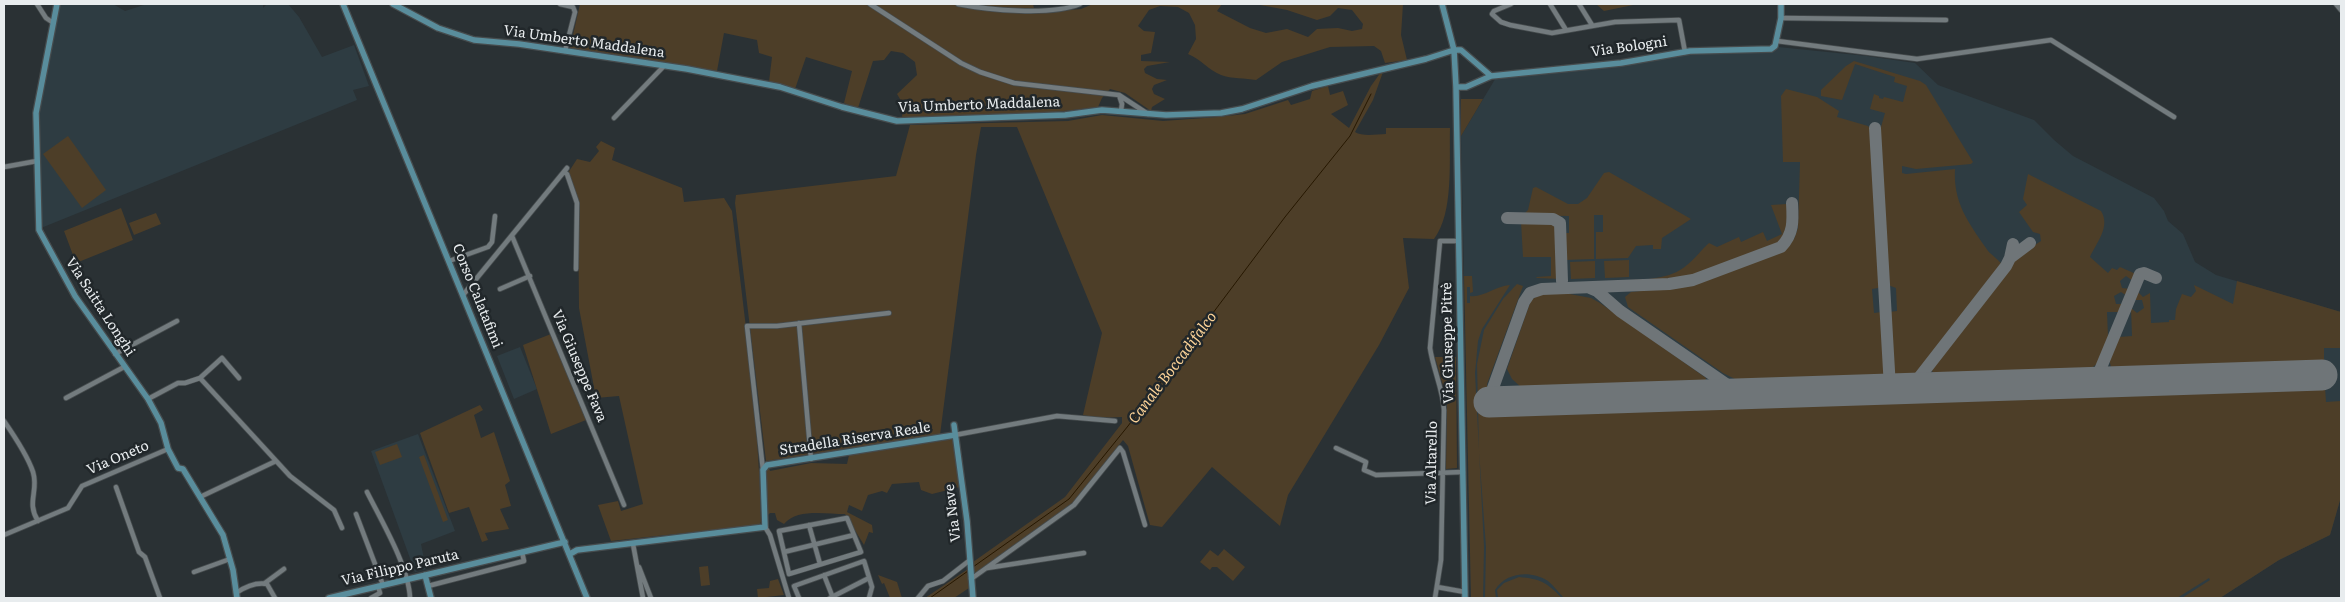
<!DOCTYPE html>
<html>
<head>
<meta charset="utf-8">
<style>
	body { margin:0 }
	#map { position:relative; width:2345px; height:602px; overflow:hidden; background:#2a3134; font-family:Literata,serif }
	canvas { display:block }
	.frame { position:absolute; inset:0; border:5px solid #e8ecee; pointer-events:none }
</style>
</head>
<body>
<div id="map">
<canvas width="2345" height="602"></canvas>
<div class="frame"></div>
</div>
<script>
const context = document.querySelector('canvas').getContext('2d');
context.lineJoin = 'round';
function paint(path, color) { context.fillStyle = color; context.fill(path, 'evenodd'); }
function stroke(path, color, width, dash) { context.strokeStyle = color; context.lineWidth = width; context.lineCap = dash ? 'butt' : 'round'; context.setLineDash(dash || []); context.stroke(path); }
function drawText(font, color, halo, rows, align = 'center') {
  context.font = font + ' Literata,serif'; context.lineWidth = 5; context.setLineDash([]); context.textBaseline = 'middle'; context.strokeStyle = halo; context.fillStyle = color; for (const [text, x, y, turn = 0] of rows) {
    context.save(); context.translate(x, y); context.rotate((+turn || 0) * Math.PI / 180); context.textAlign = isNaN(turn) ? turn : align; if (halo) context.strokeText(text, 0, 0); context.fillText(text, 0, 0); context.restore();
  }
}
paint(new Path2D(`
	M59,4H113L125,11L147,4H263V8L267,4H288L299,17L322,57L354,45L369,86L353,90L357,100L41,228L38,111Z
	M1778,47L1867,56L1915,63L1938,85L2034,120L2054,140L2073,156L2154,198L2164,211L2168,221L2183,234L2195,262L2216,275L2341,312V497L2330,535L2279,560L2220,598H1471L1461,136L1497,76L1699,52L1772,51Z
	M520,347L537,389L514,399L497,356Z
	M418,434L455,531L421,544L426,569L415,572L371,451Z`), '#2e3c42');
paint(new Path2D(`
	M580,4H1033L1035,13L1081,9L1093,4H1226H1222L1217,11L1250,28L1266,33L1287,29L1308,37L1317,29L1338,28L1352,31L1362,29L1363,24L1352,10L1338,8L1330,16L1317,20L1287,10L1255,4H1403L1401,35L1407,60L1385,63L1381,51L1374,46L1330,47L1282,62L1256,80C1246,78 1231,79 1221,75C1208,70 1201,59 1188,54L1196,39L1195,25L1189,13L1178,7L1160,6L1149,10L1138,26L1144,31L1155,32L1151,53L1141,55V61L1170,62L1147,66L1144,69L1145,73L1157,79L1167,80L1154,85L1152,89L1154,94L1165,99L1152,107L1151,111L1125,93L1110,89L1102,98L1098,107L1047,113L902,118L903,104L897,94L917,75L915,62L903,53L891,51L884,60L873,61L858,108L844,103L852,71L806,57L795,89L769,82L772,57L759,53L757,40L724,33L717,71L570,48Z
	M1596,4H1638L1604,11Z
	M1854,61L1920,81L1926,85L1973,162L1971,164L1916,169L1902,166V173L1906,174L1955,169C1953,202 1968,222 1986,248C1990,255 1998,258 2002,265L1922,372L1917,375L1896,376L1892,370L1889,312L1897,311L1896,288L1888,285L1879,134L1885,113L1870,109L1874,94L1879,96V98L1883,99L1884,97L1903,102L1907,86L1894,82L1895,77L1855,64L1842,100L1821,96V90L1846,66Z
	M1381,72H1383L1373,100L1355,132C1363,137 1377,134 1386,134V128H1450C1449,160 1454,213 1434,239L1403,238L1409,288L1379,345L1288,495L1280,526L1212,467L1162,527L1150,525L1128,446L1123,440L1074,502L974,574L973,562L1065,497L1122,423V417L1097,418L1083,415L1102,333L1017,127H981L976,155L940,435L766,461L735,203L736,195L896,176L910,125L1068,121L1102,115L1163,121L1218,117L1245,114L1288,100L1291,105L1310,99L1312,91L1328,86L1330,95L1343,91L1348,105L1331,114L1349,128L1371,86Z
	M1786,89L1817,97L1839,111L1837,117L1868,126L1872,131L1881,285L1878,288L1872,289L1874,313L1882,312L1885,372L1882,376L1737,380L1723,373L1628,307L1625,297L1631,292L1681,287L1782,252L1794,239L1798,228L1800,162H1783L1781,96Z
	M1461,99H1483L1461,136Z
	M68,136L106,190L82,208L43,154Z
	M601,141L615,148L612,160L682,188L684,202L724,198L732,211C744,314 759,418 761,522L759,525L611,541L598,505L618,501L621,511L643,504L619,396L596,398L579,308L578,200L568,173L577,159L590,162L599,151L596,147Z
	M1609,172L1691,219L1662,238L1661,249H1653V245L1636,246L1628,258L1596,259V232H1603V215H1594V259L1564,260V233H1569V216L1523,215L1528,210L1533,188L1536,187L1568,204H1578L1587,198L1604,173Z
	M2028,174L2101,211C2111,227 2096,243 2090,257L2108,273L2112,268L2117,270L2120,267L2136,274L2133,281L2126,276L2120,281L2122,288L2130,289L2127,296L2121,292L2114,296L2116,304H2123L2120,312H2107L2108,337H2110C2105,349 2102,365 2088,369L1933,374L1932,370L2016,257L2041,241L2040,234L2033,232L2019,212L2027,205L2023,199Z
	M1787,204L1790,207C1790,223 1792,236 1777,245L1683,280L1615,283V281C1636,279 1662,281 1680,270C1692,263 1699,252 1709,243L1717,247L1739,237L1741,242L1763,232L1767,241L1782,234L1771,205Z
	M121,208L133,240L76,263L64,231Z
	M156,213L161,224L134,235L129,223Z
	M1525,219L1551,220L1557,222L1560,232L1561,279L1537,278L1536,277L1551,276V257H1523L1521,222Z
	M1629,260V277L1605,278L1604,261Z
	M1595,261V278L1571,279L1570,262Z
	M1464,276H1472L1473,292L1470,293V287H1467V303H1470V296C1483,298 1495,286 1510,285L1482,329L1478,341L1475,373L1484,547L1483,598H1471Z
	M2237,281L2341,312V348H2324V361L2111,367L2109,359L2119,337L2132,336L2131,308L2137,313L2144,308L2142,300H2135L2138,292L2143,297L2150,293L2151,323L2169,322V320H2175L2176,309L2182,294L2191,297L2196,291L2194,285L2233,304Z
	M1517,284L1523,286L1487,384L1488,416L2325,387L2326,402L2341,401V497L2330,535L2279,560L2220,598H2182L2210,580L2209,578L2177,598H1564C1559,593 1554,586 1548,581C1531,570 1506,572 1495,590L1496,598H1485L1486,547L1479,451L1477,364L1484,330L1503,299Z
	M1559,292L1591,298L1600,303L1706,378L1705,382L1522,388L1512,379L1507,369L1531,300L1542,293Z
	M551,334L586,420L551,434L523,345Z
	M1435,357H1456L1457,468L1446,469L1447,400Z
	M480,405L483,410L474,415L481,438L494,432L510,481L505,485L511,506L500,509L509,529L485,533L488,540L482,542L469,507L449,513L420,433Z
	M953,439L960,487L932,494L921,490L919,482L892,484L887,493L882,491L868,495L862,511L849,505L847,512L872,525L873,533L869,532L864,545L845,514C826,514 797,508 784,524L777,520L775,513H770L767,516L766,472L769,468L770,471L811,463L847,464L849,455Z
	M397,444L402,457L380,465L375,452Z
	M424,455L448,520L443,522L419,457Z
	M1224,549L1245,567L1233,581L1217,567H1212L1210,570L1200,562L1210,550L1218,556Z
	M708,566L710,585L701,586L699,567Z
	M968,569L969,588L954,598H925Z
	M878,575L897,582L902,598H890L884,583L882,584Z
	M1519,577C1541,579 1546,582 1562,598H1498L1497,590L1504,583Z
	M778,579L784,595L758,598L757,589L769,588L770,581Z`), '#4d3e28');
stroke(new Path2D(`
	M973,567L1069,499L1128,426L1285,217L1350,136L1371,94
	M930,598L968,571`), '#261700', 1);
stroke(new Path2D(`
	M1875,128L1890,388
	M1507,218L1553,219L1560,223L1562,281
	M2010,258L2030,243
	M1590,288L1597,291L1620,311L1739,393
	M2095,382L2140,274L2144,273L2156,278
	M1911,388L2006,266L2010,258L2013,244
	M1493,401V388L1524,302L1530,293L1542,289L1669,284L1693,280L1781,247C1794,234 1793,220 1792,203`), '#6f7578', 12);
stroke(new Path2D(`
	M1489,402L2322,375`), '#6f7578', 31);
const street = new Path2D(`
	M37,4L46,18L52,22
	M560,4L573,7L575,12L565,51
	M870,4L961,63L980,72L1014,83L1119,95L1148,114
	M958,4C988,10 1051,16 1080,4
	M1511,4L1494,11L1492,14L1501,22L1510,25L1552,33L1615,22L1679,20L1685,52
	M1550,4L1566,30
	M1579,4L1592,25
	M2336,4L2341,10
	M1781,18L1946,20
	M1777,41L1917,59L2051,40L2174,117
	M1119,95L1122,104L1121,111
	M614,118L664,66
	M4,167L37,161
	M564,172L567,174L577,203L576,269
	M512,236L624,505
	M449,261L488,247L492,242L495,216
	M500,289L530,276
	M463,295L567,168
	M799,323L811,459
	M115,354L177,321
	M200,378L290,476L334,510L342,528
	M66,398L124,367
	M148,399L178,383H185L200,378L222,358L239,378
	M4,421C13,434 28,457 33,472C39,491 26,502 38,521
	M955,435L1057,416L1115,421
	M1336,448L1366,462L1364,470L1376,475L1463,472
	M763,470L747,326H777L889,313
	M116,487L139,552L145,557L160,598
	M367,492C381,520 409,567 410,598
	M200,497L276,461
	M356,514L383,585
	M847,518L861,552L789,574L779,531Z
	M809,525L820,564
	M765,527L770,535L789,598
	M4,535L68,508L82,486L168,449
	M633,544L643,598
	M784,552L854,535
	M639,567L651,598
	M987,568L1084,553
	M194,572L230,559
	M824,575L833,598
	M971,579L1074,505L1120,448L1123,452L1145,525
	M265,583L284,569
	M428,586L524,561L522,552
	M1437,587L1465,592
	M236,593C245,587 256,582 267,584L275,598
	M371,598L380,593L378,586
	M799,598L794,586L864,561L872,587L869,598
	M830,598L869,578
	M918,598L928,586L943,581L970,560
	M1435,598L1441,560L1444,410C1443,389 1433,369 1430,348L1440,241H1459`);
const secondary = new Path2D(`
	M57,4L36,113L39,230L75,296L148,399L161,423L168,449L178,468L183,469L223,535L233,570L237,598
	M343,4L587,598
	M393,4L438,28L474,40L519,44L687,69L780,87L842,107L897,121L1065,115L1102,110L1166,115L1221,113L1242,109L1312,86L1426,59L1454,50H1461L1491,76
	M1442,4L1454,50L1456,87L1465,598
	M1456,87H1466L1491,76L1621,63L1690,51L1771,49L1775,46L1781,18V4
	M954,425L967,521L973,598
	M570,554L577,550L765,527L763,470L767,465L955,435
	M425,575L431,598
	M329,598L565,542`);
stroke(street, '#464c4e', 6);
stroke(secondary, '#464c4e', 8);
stroke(street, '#737b7e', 4.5);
stroke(secondary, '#598d9c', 5.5);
drawText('14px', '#e8ecee', '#21272a', [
	["Via Umberto Maddalena",584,42,8],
	["Via Bologni",1629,47,-8],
	["Via Umberto Maddalena",979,105,-2],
	["Corso Calatafimi",477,296,68],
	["Via Saitta Longhi",100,307,57],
	["Via Giuseppe Pitrè",1448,343,-91],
	["Via Giuseppe Fava",579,366,67],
	["Stradella Riserva Reale",855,439,-9],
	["Via Oneto",118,458,-23],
	["Via Altarello",1432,463,-89],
	["Via Nave",953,513,-97],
	["Via Filippo Paruta",400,568,-13]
]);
drawText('italic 15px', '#fbd297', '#21272a', [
	["Canale Boccadifalco",1173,368,-53]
]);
</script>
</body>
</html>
